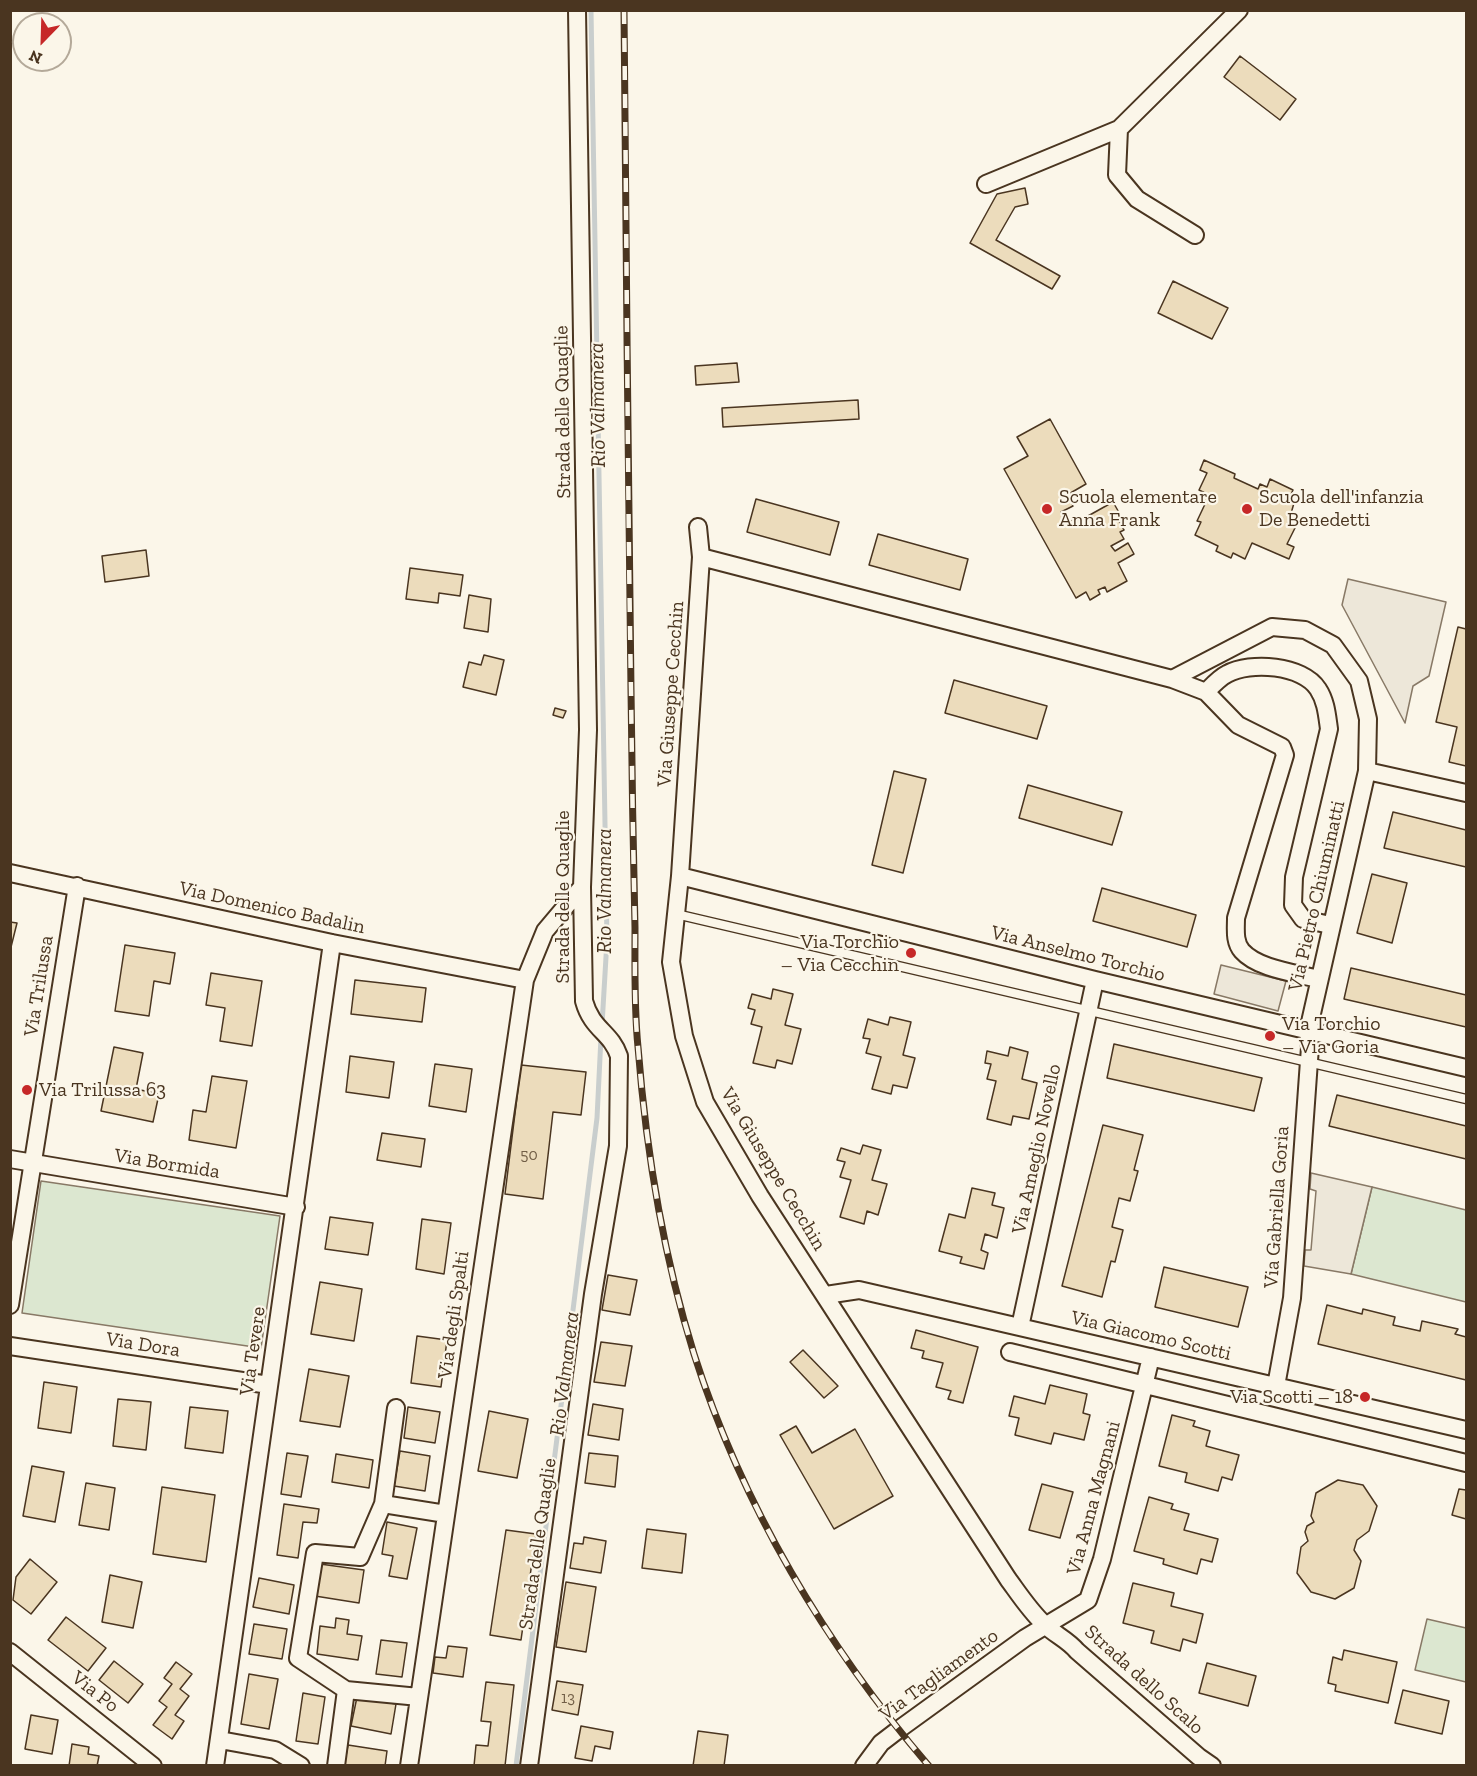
<!DOCTYPE html>
<html>
<head>
<meta charset="utf-8">
<style>
	body { margin:0 }
	#map { position:relative; width:1477px; height:1776px; overflow:hidden; background:#fbf6e9; font-family:"Zilla Slab",serif }
	canvas { display:block }
	.frame { position:absolute; inset:0; border:12px solid #4a3520; pointer-events:none }
	.north { position:absolute; left:12px; top:12px; width:60px; height:60px; box-sizing:border-box; background:#fbf6e9; border:2px solid #b4a999; border-radius:50%; rotate:203deg; font-size:16px; font-weight:700; line-height:24px; text-align:center; color:#4a3520 }
	.north::after { content:''; display:block; margin:auto; width:21px; height:27px; background:#c62828; clip-path:polygon(50% 0,100% 100%,50% 72%,0 100%) }
</style>
</head>
<body>
<div id="map">
<canvas width="1477" height="1776"></canvas>
<div class="frame"></div>
<div class="north">N</div>
</div>
<script>
const context = document.querySelector('canvas').getContext('2d');
context.lineJoin = 'round';
function paint(path, color) { context.fillStyle = color; context.fill(path, 'evenodd'); }
function stroke(path, color, width, dash) { context.strokeStyle = color; context.lineWidth = width; context.lineCap = dash ? 'butt' : 'round'; context.setLineDash(dash || []); context.stroke(path); }
function drawText(font, color, halo, rows, align = 'center') {
  context.font = font + ' "Zilla Slab",serif'; context.lineWidth = 4.5; context.setLineDash([]); context.textBaseline = 'middle'; context.strokeStyle = halo; context.fillStyle = color; for (const [text, x, y, turn = 0] of rows) {
    context.save(); context.translate(x, y); context.rotate((+turn || 0) * Math.PI / 180); context.textAlign = isNaN(turn) ? turn : align; if (halo) context.strokeText(text, 0, 0); context.fillText(text, 0, 0); context.restore();
  }
}
const green = new Path2D(`
	M41,1181L280,1216L261,1348L22,1313Z
	M1372,1187L1466,1210V1302L1351,1274Z
	M1427,1619L1466,1628V1682L1415,1670Z`);
paint(green, '#dce7d0');
stroke(green, '#887966', 1.5);
const parking = new Path2D(`
	M1348,579L1446,602L1429,676L1413,686L1405,723L1342,605Z
	M1221,965L1286,981L1278,1011L1214,994Z
	M1311,1173L1372,1187L1351,1274L1304,1266L1305,1250H1311L1316,1191L1310,1189Z`);
paint(parking, '#ede7d9');
stroke(parking, '#887966', 1.5);
stroke(new Path2D(`
	M591,10L607,940L602,1025
	M516,1766L597,1118L601,1037`), '#c9cecd', 5);
const building = new Path2D(`
	M1240,56L1296,99L1280,120L1224,77Z
	M1025,188L1028,204L1015,207L996,240L1060,276L1052,289L970,243L997,194Z
	M1173,281L1228,308L1212,339L1158,313Z
	M737,363L739,382L696,385L695,366Z
	M858,400L859,419L723,427L722,408Z
	M1050,419L1086,484L1067,495L1073,506L1061,512L1067,523L1077,517L1079,521L1113,502L1121,516L1117,518L1124,530L1120,532L1124,539L1111,546L1115,551L1128,543L1134,554L1118,563L1127,581L1107,592L1105,587L1098,590L1100,594L1090,600L1086,592L1076,598L1004,469L1028,456L1017,437Z
	M1204,460L1235,474L1234,478L1258,489L1260,484L1267,487L1270,479L1293,490L1288,501L1294,503L1288,524L1295,528L1287,544L1294,547L1289,559L1252,543L1245,559L1233,553L1231,558L1216,551L1218,546L1195,535L1201,522L1197,521L1206,502L1202,499L1205,493L1199,490L1207,473L1200,470Z
	M756,499L839,522L830,555L747,532Z
	M878,534L968,559L960,590L869,565Z
	M146,550L149,576L105,582L102,556Z
	M410,568L463,575L460,596L439,593L438,603L406,599Z
	M469,595L491,599L488,632L464,628Z
	M1458,627L1466,629V766L1449,762L1457,727L1436,722Z
	M484,655L504,660L496,695L463,687L469,662L481,665Z
	M954,680L1047,706L1037,739L945,713Z
	M555,708L566,711L563,718L553,715Z
	M894,771L926,779L903,873L872,865Z
	M1028,785L1122,812L1112,845L1019,818Z
	M1393,812L1466,830V867L1384,848Z
	M1372,874L1407,883L1392,943L1357,933Z
	M1102,888L1196,915L1187,947L1093,921Z
	M10,922L17,923L10,951Z
	M125,945L175,953L170,984L154,981L149,1016L115,1011Z
	M1351,968L1466,995V1027L1344,999Z
	M211,973L262,981L252,1046L220,1041L225,1008L206,1005Z
	M355,980L426,988L422,1022L351,1014Z
	M773,989L793,994L785,1025L801,1029L792,1064L777,1060L775,1068L753,1063L762,1027L751,1024L755,1010L748,1008L752,994L771,999Z
	M890,1017L911,1022L903,1055L915,1058L907,1088L893,1085L891,1094L872,1089L881,1057L866,1053L870,1039L863,1038L868,1019L888,1025Z
	M1114,1044L1262,1078L1254,1111L1107,1078Z
	M114,1047L143,1053L136,1089L159,1094L153,1122L101,1111Z
	M1010,1047L1028,1052L1022,1079L1037,1083L1029,1119L1013,1116L1011,1125L987,1119L996,1081L987,1079L991,1064L985,1063L987,1051L1008,1056Z
	M350,1056L394,1062L389,1098L346,1092Z
	M435,1064L472,1069L466,1112L429,1106Z
	M521,1065L586,1072L581,1115L553,1112L543,1199L505,1194Z
	M212,1076L247,1081L236,1148L189,1140L193,1110L206,1112Z
	M1337,1095L1466,1126V1159L1329,1126Z
	M1103,1125L1143,1135L1134,1170L1138,1171L1130,1201L1119,1198L1112,1227L1123,1230L1115,1262L1111,1261L1102,1297L1062,1286Z
	M382,1133L425,1139L421,1167L377,1160Z
	M863,1145L881,1150L872,1180L887,1184L878,1215L867,1211L864,1224L840,1217L851,1180L840,1177L845,1162L837,1160L841,1148L860,1154Z
	M972,1188L995,1193L992,1205L1004,1208L997,1238L985,1234L981,1250L988,1253L984,1269L960,1263L962,1257L939,1251L949,1214L965,1218Z
	M330,1217L373,1223L368,1255L325,1249Z
	M422,1219L451,1223L444,1274L416,1269Z
	M1164,1267L1248,1287L1238,1327L1155,1307Z
	M608,1275L637,1280L630,1315L602,1310Z
	M320,1282L362,1289L354,1341L311,1334Z
	M1327,1305L1362,1314L1363,1309L1395,1317L1393,1325L1420,1331L1422,1321L1458,1329L1455,1334L1466,1337V1380L1318,1344Z
	M916,1330L978,1347L963,1403L948,1399L951,1391L936,1387L943,1363L922,1358L924,1351L911,1348Z
	M417,1336L447,1340L441,1387L411,1383Z
	M601,1342L632,1346L625,1386L594,1382Z
	M803,1350L838,1386L824,1398L790,1362Z
	M309,1369L349,1376L340,1427L300,1421Z
	M44,1382L77,1387L71,1433L38,1428Z
	M1050,1385L1087,1394L1083,1413L1090,1415L1084,1440L1054,1433L1051,1444L1015,1435L1019,1418L1009,1416L1014,1396L1045,1404Z
	M118,1399L151,1402L146,1450L113,1446Z
	M593,1404L623,1409L619,1440L588,1435Z
	M190,1407L228,1411L223,1453L185,1448Z
	M408,1407L440,1412L435,1443L404,1438Z
	M489,1411L528,1419L517,1478L478,1471Z
	M1172,1415L1195,1421L1193,1426L1210,1431L1206,1446L1239,1455L1232,1480L1222,1477L1218,1491L1185,1482L1187,1473L1159,1466Z
	M796,1426L812,1453L855,1429L893,1496L834,1529L780,1435Z
	M400,1451L430,1456L425,1491L394,1486Z
	M287,1453L308,1456L301,1497L281,1494Z
	M589,1453L618,1456L615,1487L585,1483Z
	M336,1454L373,1460L369,1488L332,1482Z
	M32,1466L64,1472L55,1522L23,1516Z
	M1338,1480L1363,1485L1377,1506L1369,1531L1357,1540L1354,1550L1361,1561L1354,1588L1335,1599L1311,1592L1297,1573L1301,1547L1308,1541L1305,1532L1307,1526L1314,1522L1311,1516L1316,1493Z
	M86,1483L115,1488L109,1530L79,1525Z
	M1042,1484L1073,1492L1060,1538L1029,1530Z
	M162,1487L215,1495L206,1562L153,1554Z
	M1459,1489L1466,1490V1519L1452,1515Z
	M1149,1497L1173,1504L1171,1509L1189,1514L1184,1530L1218,1539L1212,1562L1201,1559L1197,1574L1163,1564L1164,1559L1134,1551Z
	M284,1504L319,1509L317,1523L303,1522L298,1558L277,1555Z
	M387,1522L417,1528L407,1579L389,1576L393,1556L382,1554Z
	M647,1529L686,1534L682,1573L642,1568Z
	M506,1530L536,1534L521,1640L490,1635Z
	M584,1537L606,1541L601,1573L570,1568L574,1543L583,1544Z
	M30,1559L57,1582L31,1614L13,1600L16,1577Z
	M320,1564L364,1570L359,1603L315,1596Z
	M110,1575L142,1582L133,1628L102,1622Z
	M259,1578L294,1585L289,1614L253,1607Z
	M566,1582L596,1587L586,1652L556,1647Z
	M1133,1583L1174,1593L1171,1606L1203,1614L1196,1643L1183,1639L1180,1651L1151,1643L1154,1631L1123,1623Z
	M66,1617L106,1648L88,1671L48,1640Z
	M336,1618L349,1620L347,1634L362,1636L358,1660L317,1654L320,1626L335,1628Z
	M254,1624L287,1629L282,1659L249,1654Z
	M381,1640L407,1643L402,1677L376,1674Z
	M448,1646L467,1648L463,1677L433,1673L435,1657L446,1658Z
	M1344,1650L1397,1662L1388,1703L1335,1691L1336,1685L1328,1683L1333,1657L1342,1660Z
	M114,1661L143,1684L128,1703L99,1680Z
	M176,1662L192,1674L180,1689L189,1696L175,1715L184,1721L172,1739L153,1725L167,1707L159,1701L172,1684L164,1678Z
	M1207,1663L1256,1676L1248,1706L1199,1693Z
	M249,1674L278,1679L269,1729L241,1724Z
	M557,1681L583,1685L578,1715L552,1710Z
	M486,1682L514,1685L505,1766H474L476,1745L488,1746L491,1722L481,1721Z
	M1403,1690L1449,1701L1442,1734L1395,1723Z
	M303,1693L325,1697L318,1744L296,1741Z
	M357,1697L396,1704L391,1734L351,1726Z
	M31,1715L58,1720L52,1754L25,1749Z
	M581,1726L613,1732L610,1749L595,1746L592,1761L575,1758Z
	M698,1731L728,1735L724,1766H693Z
	M72,1744L89,1747L88,1754L99,1756L97,1766H69Z
	M348,1745L387,1751L385,1766H344Z`);
paint(building, '#ecdcbc');
stroke(building, '#4a3520', 1.5);
const lane = new Path2D(`
	M676,914L1466,1099`);
const street = new Path2D(`
	M986,184L1119,129
	M1195,235L1137,199L1117,175L1119,129L1239,10
	M698,527L701,557L680,876L671,962L684,1036L705,1102L760,1196L1008,1579C1019,1594 1030,1611 1044,1624C1055,1635 1067,1639 1077,1651L1199,1757L1212,1766
	M701,557L1172,679L1206,692
	M1172,679L1272,627L1305,630L1333,645L1359,681L1368,719L1367,771L1308,1031L1310,1047L1292,1298L1276,1386
	M1367,771L1466,793
	M10,873L332,943L525,980
	M680,876L1095,980L1466,1068
	M1318,979C1296,973 1258,969 1242,951C1234,942 1236,929 1236,918L1285,755L1282,747L1238,725L1206,692C1212,686 1219,678 1227,674C1250,661 1303,665 1318,689C1326,701 1327,715 1329,729L1294,877L1293,905L1303,919L1330,925
	M10,1159L296,1207
	M826,1295L859,1290L1466,1430
	M10,1305L77,886
	M1020,1327L1095,980
	M10,1346L269,1385
	M1010,1352L1466,1463
	M383,1504L446,1514
	M10,1652L153,1766
	M346,1690L419,1697
	M220,1740L275,1750L301,1766
	M215,1766L332,943
	M336,1766L346,1690L298,1658L315,1553L360,1557L383,1504L396,1408
	M409,1766L525,980L545,931L582,887
	M529,1766L593,1294L618,1146L619,1056C611,1032 592,1030 584,1001L582,887L588,730L577,10
	M864,1766L881,1743L898,1730L1025,1638L1088,1600L1102,1559L1151,1357`);
stroke(lane, '#4a3520', 11);
stroke(street, '#4a3520', 20);
stroke(lane, '#fbf6e9', 8);
stroke(street, '#fbf6e9', 16);
const rail = new Path2D(`
	M624,10C627,237 627,463 631,690C632,769 633,849 635,928C635,968 634,1008 638,1047C646,1150 663,1255 694,1354C742,1505 826,1646 929,1766`);
stroke(rail, '#4a3520', 7);
stroke(rail, '#fbf6e9', 4.5, [14]);
for (const [x, y, r, color] of [
	[1047,509,6,"#c62828"],
	[1247,509,6,"#c62828"],
	[911,953,6,"#c62828"],
	[1270,1036,6,"#c62828"],
	[27,1090,6,"#c62828"],
	[1365,1397,6,"#c62828"]
]) { const dot = new Path2D(); dot.arc(x, y, r, 0, 2 * Math.PI); context.fillStyle = color; context.fill(dot); stroke(dot, '#fbf6e9', 2); }
drawText('16px', '#725f47', null, [
	["50",529,1155],
	["13",568,1698]
]);
drawText('20px', '#4a3520', '#fbf6e9', [
	["Strada delle Quaglie",563,412,-91],
	["Via Giuseppe Cecchin",671,694,-86],
	["Via Pietro Chiuminatti",1317,896,-77],
	["Strada delle Quaglie",563,897,-90],
	["Via Domenico Badalin",272,908,12],
	["Via Anselmo Torchio",1078,954,14],
	["Via Trilussa",39,986,-81],
	["Via Ameglio Novello",1037,1149,-78],
	["Via Bormida",167,1164,9],
	["Via Giuseppe Cecchin",773,1169,59],
	["Via Gabriella Goria",1277,1207,-86],
	["Via degli Spalti",454,1315,-82],
	["Via Giacomo Scotti",1151,1336,13],
	["Via Dora",143,1345,9],
	["Via Tevere",253,1351,-82],
	["Via Anna Magnani",1094,1498,-75],
	["Strada delle Quaglie",538,1544,-82],
	["Via Tagliamento",939,1675,-36],
	["Strada dello Scalo",1144,1680,42],
	["Via Po",95,1692,38]
]);
drawText('20px', '#4a3520', '#fbf6e9', [
	["Scuola elementare",1059,497],
	["Anna Frank",1059,520],
	["Scuola dell'infanzia",1259,497],
	["De Benedetti",1259,520],
	["Via Torchio",899,942,"right"],
	["– Via Cecchin",899,965,"right"],
	["Via Torchio",1282,1024],
	["– Via Goria",1282,1047],
	["Via Trilussa 63",39,1090],
	["Via Scotti – 18",1353,1397,"right"]
], 'left');
drawText('italic 21px', '#4a3520', '#fbf6e9', [
	["Rio Valmanera",598,405,-91],
	["Rio Valmanera",605,891,-90],
	["Rio Valmanera",565,1374,-83]
]);
</script>
</body>
</html>
